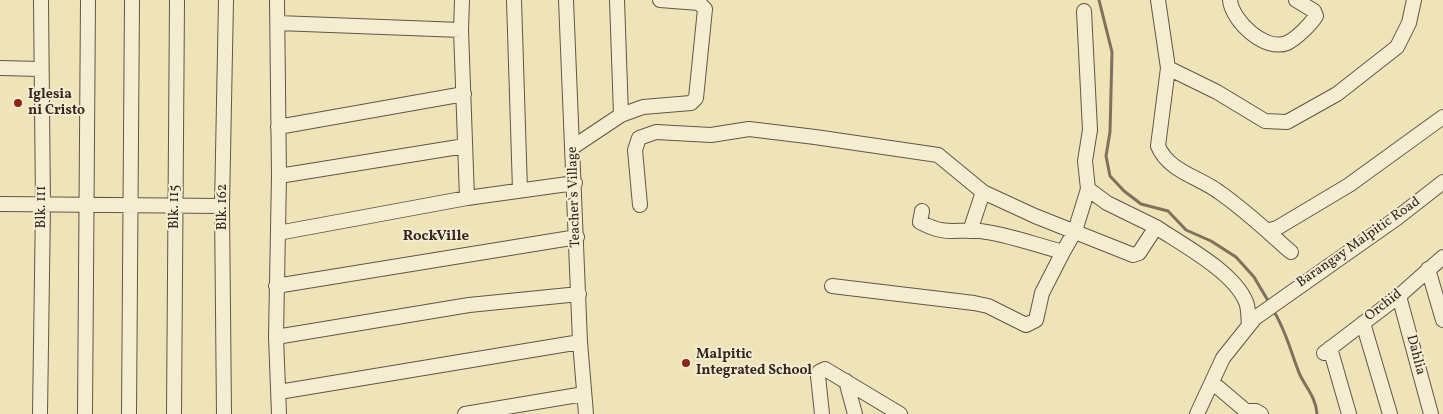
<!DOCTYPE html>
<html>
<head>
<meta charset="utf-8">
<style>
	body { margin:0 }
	canvas { display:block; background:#efe3b8 }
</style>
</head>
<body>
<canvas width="1443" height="414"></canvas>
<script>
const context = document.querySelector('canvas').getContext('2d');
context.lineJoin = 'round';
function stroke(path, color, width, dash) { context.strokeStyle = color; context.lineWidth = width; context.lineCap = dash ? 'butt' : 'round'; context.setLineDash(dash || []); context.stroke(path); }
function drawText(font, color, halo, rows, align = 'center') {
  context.font = font + ' Vollkorn,serif'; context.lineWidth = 4; context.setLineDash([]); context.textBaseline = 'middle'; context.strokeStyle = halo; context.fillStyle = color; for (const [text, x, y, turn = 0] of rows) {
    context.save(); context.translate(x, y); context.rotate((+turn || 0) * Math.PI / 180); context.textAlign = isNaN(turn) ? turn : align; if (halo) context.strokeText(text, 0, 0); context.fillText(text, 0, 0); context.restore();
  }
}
stroke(new Path2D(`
	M1099,0L1112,52L1110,132L1106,156L1110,176L1124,191L1141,204L1168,211L1186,230L1211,241L1236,257L1254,277L1270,304
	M1273,310C1286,330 1291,353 1300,375C1307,389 1316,398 1317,414`), '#7f715c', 3);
const minor = new Path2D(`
	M277,0L279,176L276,337L279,414
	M462,0L461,30L467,198
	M514,0L520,190
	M566,0L580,342L586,414
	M617,0L621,115
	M1158,0L1168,68L1217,92L1265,121L1287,122L1337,94L1397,47L1409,23L1414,0
	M1230,0C1232,21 1265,52 1287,43C1297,38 1310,25 1316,16L1314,11L1296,0
	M1084,11L1090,130L1085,161L1088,189L1107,203L1156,227
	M278,23L461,30
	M0,68L40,69
	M1168,68L1158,146C1168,171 1199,177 1219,192C1245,210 1268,232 1291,252
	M278,127L464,94
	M573,147L621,115L643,107L691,103L696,98L705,9L699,3L660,0
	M279,176L465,146
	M0,204L222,206
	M640,205L635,150L639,138L656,132L711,135L749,129L815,137L938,155L983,192
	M922,211L920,222C946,236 954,229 980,231C1007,234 1036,245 1063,252L1075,231L1088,189
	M970,231L983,192L1035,216L1133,255L1139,253L1156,227C1183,245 1234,272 1246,302C1249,309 1248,318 1249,325
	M1267,231L1277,228L1349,185L1443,117
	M278,233L467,198L575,183
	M1428,269L1443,320
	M276,286L577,237
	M832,286L974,303L988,306L1026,325L1036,320L1042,293L1063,252
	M1399,296L1431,414
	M1363,323L1390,414
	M276,337L469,305L579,294
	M1330,348L1349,414
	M1324,353L1399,296L1443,257
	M846,381L855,414
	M1213,383L1246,411H1256L1261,414
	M279,392L580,342
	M40,414L43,205L41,0
	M85,414L88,0
	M129,414L132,0
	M174,414L177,0
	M224,414L222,206L226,0
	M465,414L584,394
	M822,414L818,376L819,372L825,369L900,414
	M1197,414L1223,358L1255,318L1397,218L1443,182`);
stroke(minor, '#645546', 16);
stroke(minor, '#f5edd1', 14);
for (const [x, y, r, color] of [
	[18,103,5,"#8f2418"],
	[686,363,5,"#8f2418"]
]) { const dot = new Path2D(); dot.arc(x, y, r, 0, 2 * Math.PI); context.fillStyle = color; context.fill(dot); stroke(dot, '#f5edd1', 2); }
drawText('bold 14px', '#362620', '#f5edd1', [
	["Iglesia",28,95],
	["ni Cristo",28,111],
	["Malpitic",696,355],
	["Integrated School",696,371]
], 'left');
drawText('14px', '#362620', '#f5edd1', [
	["Teacher's Village",575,197,-92],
	["Blk. 111",42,207,-90],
	["Blk. 115",175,207,-90],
	["Blk. 162",223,207,-90],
	["Barangay Malpitic Road",1359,243,-35],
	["Orchid",1384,306,-38],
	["Dahlia",1415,355,75]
]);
drawText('bold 15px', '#362620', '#f5edd1', [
	["RockVille",436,237]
]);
</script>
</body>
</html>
